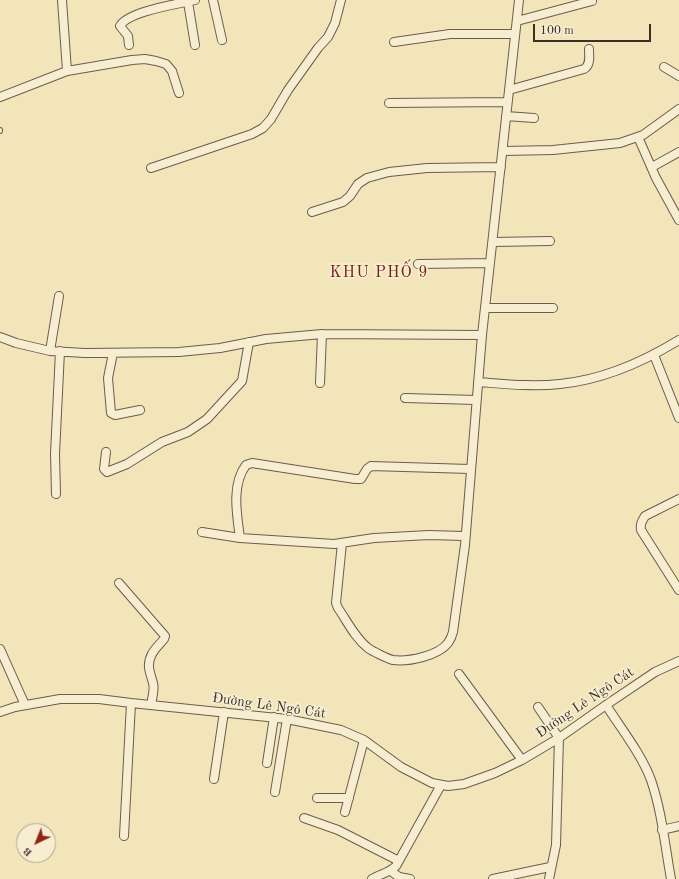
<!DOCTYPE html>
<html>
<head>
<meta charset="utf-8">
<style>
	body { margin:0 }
	#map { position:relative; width:679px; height:879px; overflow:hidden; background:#f2e5b9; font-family:"Old Standard TT",serif }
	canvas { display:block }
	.north { position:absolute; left:16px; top:823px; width:40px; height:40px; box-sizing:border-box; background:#f7eed2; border:1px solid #ada18e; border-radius:50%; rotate:223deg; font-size:11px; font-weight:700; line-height:16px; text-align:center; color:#3e2e28 }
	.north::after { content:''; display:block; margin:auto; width:14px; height:18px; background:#8f2418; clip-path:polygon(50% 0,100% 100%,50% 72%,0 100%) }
	.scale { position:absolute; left:533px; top:24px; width:118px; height:18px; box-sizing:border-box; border:2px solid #3e2e28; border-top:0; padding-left:5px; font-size:12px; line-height:14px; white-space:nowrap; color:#3e2e28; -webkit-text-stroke:3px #f7eed2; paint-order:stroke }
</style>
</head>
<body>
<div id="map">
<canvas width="679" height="879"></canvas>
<div class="north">B</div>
<div class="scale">100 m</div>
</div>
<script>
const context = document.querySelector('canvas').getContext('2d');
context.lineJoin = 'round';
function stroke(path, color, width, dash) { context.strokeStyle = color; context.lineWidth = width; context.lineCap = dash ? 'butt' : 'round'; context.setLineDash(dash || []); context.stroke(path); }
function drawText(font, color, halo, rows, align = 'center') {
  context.font = font + ' "Old Standard TT",serif'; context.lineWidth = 3.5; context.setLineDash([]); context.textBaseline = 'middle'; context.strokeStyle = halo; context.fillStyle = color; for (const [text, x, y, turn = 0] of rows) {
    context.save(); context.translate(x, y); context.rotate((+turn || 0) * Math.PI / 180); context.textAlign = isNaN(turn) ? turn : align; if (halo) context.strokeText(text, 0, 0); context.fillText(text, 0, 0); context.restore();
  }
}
const lane = new Path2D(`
	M0,130V131`);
const street = new Path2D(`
	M62,0L67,71
	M213,0L222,40
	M188,2L195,45
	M517,21L592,1
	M394,42L450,34H515
	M129,45L128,36L120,26C128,11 179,4 195,0
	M664,67L679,76
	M509,90L584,69C591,65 589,56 589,49
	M0,97L67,71L132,60L145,59L156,61L166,64L172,71L179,93
	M389,103L507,102
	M506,116L534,118
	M638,137L656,178L679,220
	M503,151L553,150L620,143L643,135L679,109
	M652,167L679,152
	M151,168L252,134L263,128L271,119L288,90L318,48L328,37L335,23L341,0
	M312,212L343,202L350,196L358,184L367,178L389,172L427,168L501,167
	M493,242L550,241
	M418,264L490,263
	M485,308H553
	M0,337L16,343L50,351L85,353L179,352L220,348L266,339L322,334L482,335
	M50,351L59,296
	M113,353L108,378L111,413L115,415L140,410
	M654,355L679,418
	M478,382C505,384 532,387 560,384C602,380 643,362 679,340
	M320,383L322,334
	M405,398L476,400
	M106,452L104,469L107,472L127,464L162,442L188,432L207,419L242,381L249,342
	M56,494L55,454L60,351
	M679,499L645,516C642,521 640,524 641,530L679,590
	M202,532L240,538L334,544L374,538L429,535L464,536
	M240,538C237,515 231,485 246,465L252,463L355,479H361L367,469L371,466L470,469
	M342,543L336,603L338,608C347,621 355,638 368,648C372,651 388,659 393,660C408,662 438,656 448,643C450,640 452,636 453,632L465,545L482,335L519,0
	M119,583L165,636L164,639C160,644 155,648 152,654C146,665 150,672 153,683C155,690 152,698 151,705
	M0,649L25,705
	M459,674L522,760
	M606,705C620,727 642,755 651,780C662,812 665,846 671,879
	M538,707L559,738L556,845L549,879
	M0,712L15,707L60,699H99L131,703L287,719L341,730L364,740L401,767L432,783L448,786L464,784L495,773L522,760L559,738L606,705L655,672L679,661
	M267,763L274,717
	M214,779L224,712
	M275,792L287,719
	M317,798H349
	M345,812L364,740
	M304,818L338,830L399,861
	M662,830L679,826
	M124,836L131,703
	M391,871L399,877L410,879
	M372,879C380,874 389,873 396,866L441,785
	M493,879L550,867`);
stroke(lane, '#6b5c4c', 6);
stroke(street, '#6b5c4c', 10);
stroke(lane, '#f7eed2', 4);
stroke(street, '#f7eed2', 8);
drawText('14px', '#3e2e28', '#f7eed2', [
	["Đường Lê Ngô Cát",585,703,-34],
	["Đường Lê Ngô Cát",269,706,8]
]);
context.letterSpacing = '1px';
drawText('16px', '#7a1f14', '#f7eed2', [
	["KHU PHỐ 9",379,273]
]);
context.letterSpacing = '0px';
</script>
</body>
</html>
